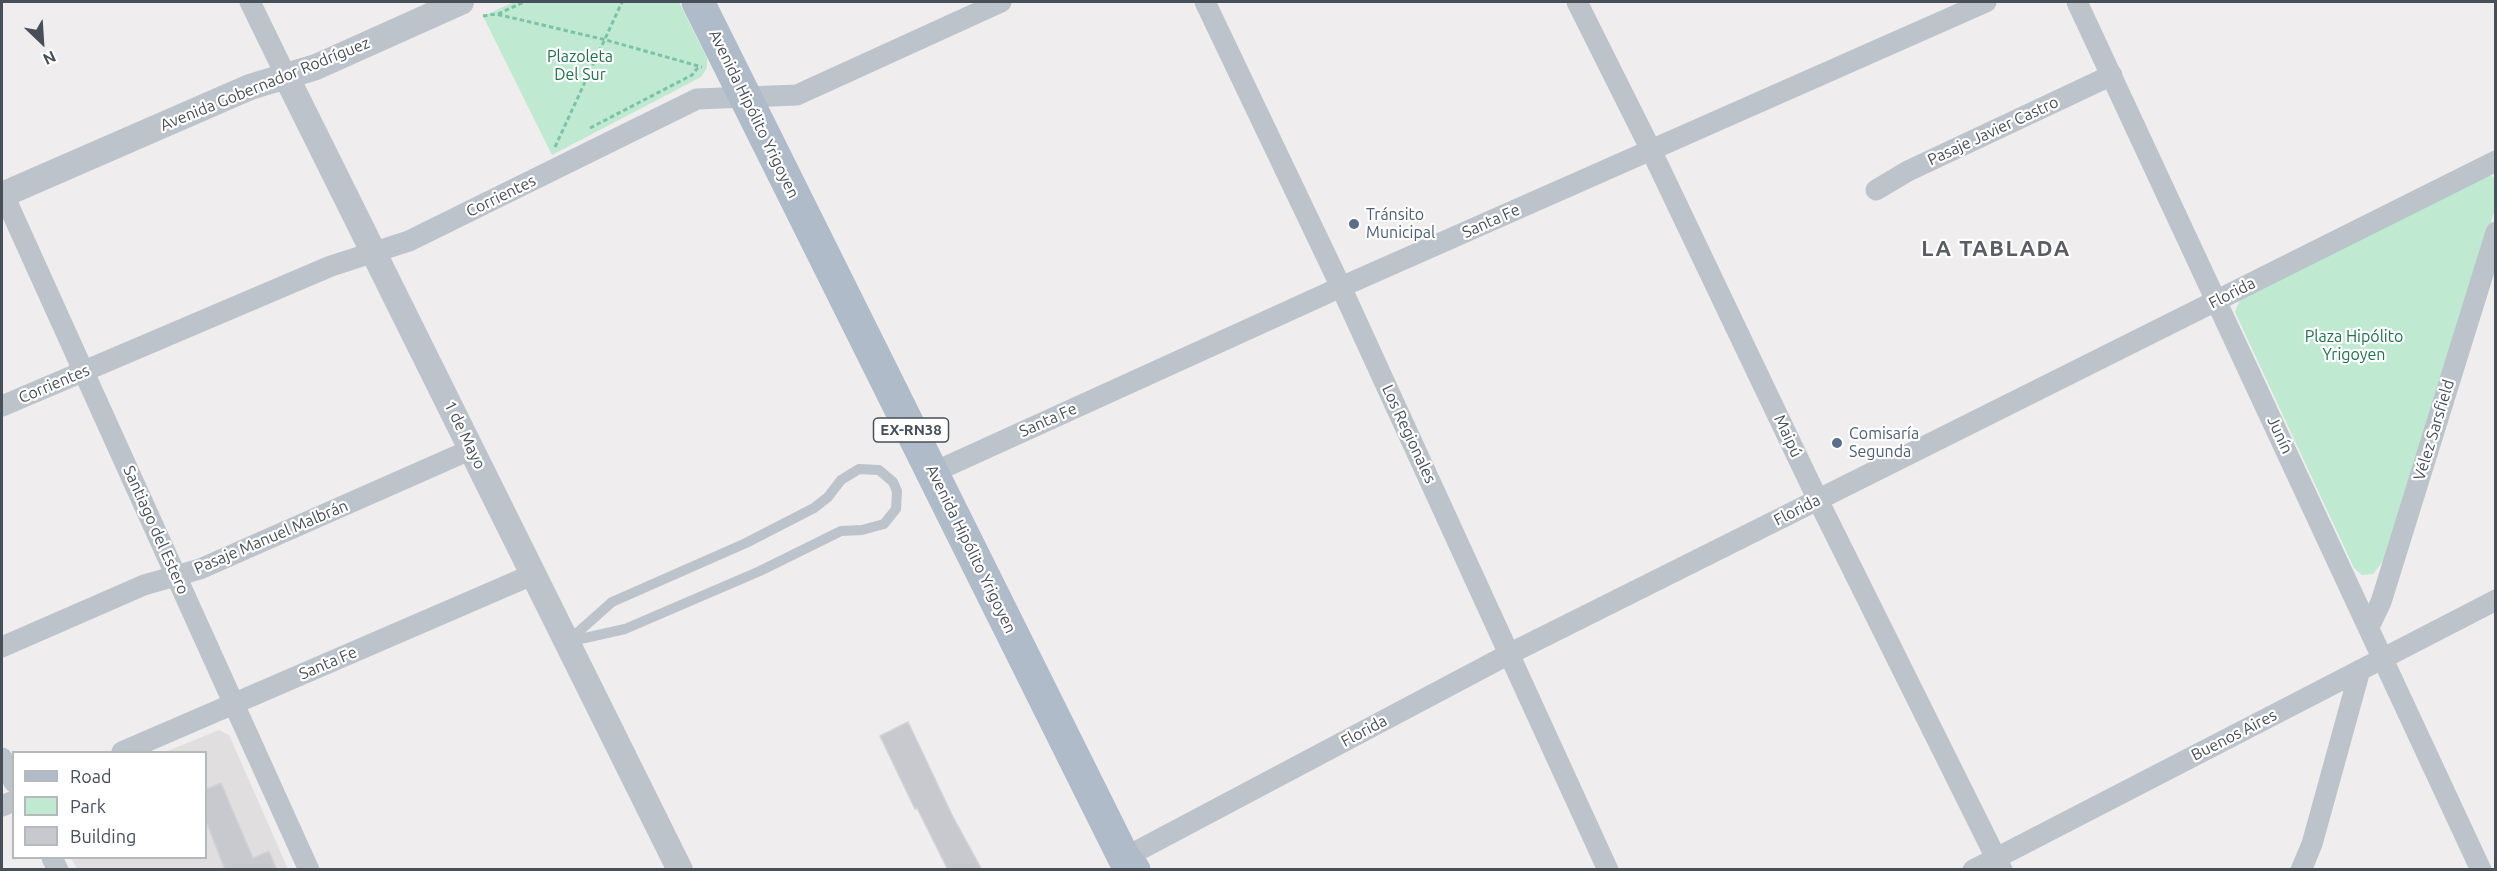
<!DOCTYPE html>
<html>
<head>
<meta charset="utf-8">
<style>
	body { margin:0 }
	#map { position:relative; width:2497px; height:871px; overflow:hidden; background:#efeded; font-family:Ubuntu,sans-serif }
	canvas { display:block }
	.frame { position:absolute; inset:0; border:3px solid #474f58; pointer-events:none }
	.legend { position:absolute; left:12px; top:751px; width:195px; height:108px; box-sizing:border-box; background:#fff; border:2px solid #b5b9bc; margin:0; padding:8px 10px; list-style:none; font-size:18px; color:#474f58 }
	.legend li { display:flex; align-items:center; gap:12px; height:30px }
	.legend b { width:30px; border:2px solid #b5b9bc }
	.north { position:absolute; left:12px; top:12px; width:60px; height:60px; -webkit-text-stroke:4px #fff; paint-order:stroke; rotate:155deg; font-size:16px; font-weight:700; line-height:24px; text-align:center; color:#474f58 }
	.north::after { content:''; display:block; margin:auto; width:21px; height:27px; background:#474f58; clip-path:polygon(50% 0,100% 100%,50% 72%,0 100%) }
</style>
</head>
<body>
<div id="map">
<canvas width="2497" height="871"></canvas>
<div class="frame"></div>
<ul class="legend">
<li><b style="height:8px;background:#afbbc9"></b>Road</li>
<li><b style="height:16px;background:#bfe9d1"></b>Park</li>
<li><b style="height:16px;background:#c7c9cf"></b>Building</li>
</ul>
<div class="north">N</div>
</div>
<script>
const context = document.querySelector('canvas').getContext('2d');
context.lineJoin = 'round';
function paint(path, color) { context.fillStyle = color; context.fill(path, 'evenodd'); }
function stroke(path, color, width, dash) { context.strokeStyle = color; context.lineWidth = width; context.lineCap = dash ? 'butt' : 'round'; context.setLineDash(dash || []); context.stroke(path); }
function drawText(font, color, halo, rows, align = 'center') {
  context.font = font + ' Ubuntu,sans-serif'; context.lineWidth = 4.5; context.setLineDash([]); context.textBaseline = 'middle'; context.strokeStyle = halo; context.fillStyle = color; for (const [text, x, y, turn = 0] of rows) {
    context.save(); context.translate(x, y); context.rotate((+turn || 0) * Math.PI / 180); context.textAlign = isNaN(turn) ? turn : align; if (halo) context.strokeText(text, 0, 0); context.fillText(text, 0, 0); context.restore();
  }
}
paint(new Path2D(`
	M219,730L229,735L288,869H77L71,858H206V752H165Z`), '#e0dede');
paint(new Path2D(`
	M514,2H679L707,58V68L701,77L552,155L483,16Z
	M2490,175L2495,178V209L2384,560L2373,574L2362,575L2354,568L2235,312L2241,297Z`), '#bfe9d1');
const building = new Path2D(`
	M908,722L952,815L982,870H948L917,808L915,809L880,736Z
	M221,783L253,858L269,851L277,870H225L206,821V789Z`);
paint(building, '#c7c9cf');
stroke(building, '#d1d3d8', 1.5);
stroke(new Path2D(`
	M498,14L524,2
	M483,16L496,14L606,40L702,67
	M590,128L692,75L699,66
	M555,147L622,2`), '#7bc3a3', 3, [4.5, 3]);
stroke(new Path2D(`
	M859,469L879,470L893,482L897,491L896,509L884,524L862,530L841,531L760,571L625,629L567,642L612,602L746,543L814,508L828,497L841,480Z`), '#bcc3cb', 10);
stroke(new Path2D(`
	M250,2L286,76
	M1205,2L1341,287L1608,870
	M1577,2L1651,150L1818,500L2002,870
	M2077,2L2481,870
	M1876,190L1908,171L2112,75
	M2,191L309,870
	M2,406L331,266L409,241L697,99L797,95L1001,2
	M932,473L1341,287L1986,2
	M2369,627L2381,602L2496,232
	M2,647L144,585L200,569L472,449
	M122,752L534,574
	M2,758L14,782
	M2,806L14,801
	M52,858L58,870
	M1124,858L1511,653L2496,161
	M1973,870L2496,600
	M2301,870L2312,844L2360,670`), '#bcc3cb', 21);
stroke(new Path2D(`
	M286,76L680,870
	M2,195L250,87L316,67L461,2`), '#bcc3cb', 26);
stroke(new Path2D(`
	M698,2L1124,858L1134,870`), '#afbbc9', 33);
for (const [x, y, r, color] of [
	[1354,224,6,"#5c6f8a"],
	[1837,443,6,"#5c6f8a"]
]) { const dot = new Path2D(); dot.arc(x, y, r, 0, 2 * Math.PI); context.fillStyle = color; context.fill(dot); stroke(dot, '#fff', 2); }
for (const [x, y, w] of [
	[911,430,75]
]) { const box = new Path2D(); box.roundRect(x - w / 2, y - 12, w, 24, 4.5); context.fillStyle = '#fff'; context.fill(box); stroke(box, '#474f58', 1.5); }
drawText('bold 15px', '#474f58', null, [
	["EX-RN38",911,430]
]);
drawText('16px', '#20714d', '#fff', [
	["Plazoleta",580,57],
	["Del Sur",580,75],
	["Plaza Hipólito",2354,337],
	["Yrigoyen",2354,355]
]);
drawText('16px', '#474f58', '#fff', [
	["Avenida Gobernador Rodríguez",265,84,-22],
	["Avenida Hipólito Yrigoyen",754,114,64],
	["Pasaje Javier Castro",1993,131,-25],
	["Corrientes",501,196,-26],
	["Santa Fe",1491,221,-24],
	["Florida",2232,293,-27],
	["Corrientes",54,384,-23],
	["Santa Fe",1048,420,-24],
	["Vélez Sarsfield",2434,430,-73],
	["Los Regionales",1409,434,65],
	["1 de Mayo",465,435,64],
	["Junín",2280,435,65],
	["Maipú",1788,436,65],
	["Florida",1797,510,-27],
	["Santiago del Estero",156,530,66],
	["Pasaje Manuel Malbrán",271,537,-23],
	["Avenida Hipólito Yrigoyen",971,549,64],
	["Santa Fe",328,663,-23],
	["Florida",1364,731,-28],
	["Buenos Aires",2234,735,-27]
]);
drawText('16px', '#4e5e75', '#fff', [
	["Tránsito",1366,215],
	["Municipal",1366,233],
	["Comisaría",1849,434],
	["Segunda",1849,452]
], 'left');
context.letterSpacing = '1.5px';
drawText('bold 22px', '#5a5d61', '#fff', [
	["LA TABLADA",1996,249]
]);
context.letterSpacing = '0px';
</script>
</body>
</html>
